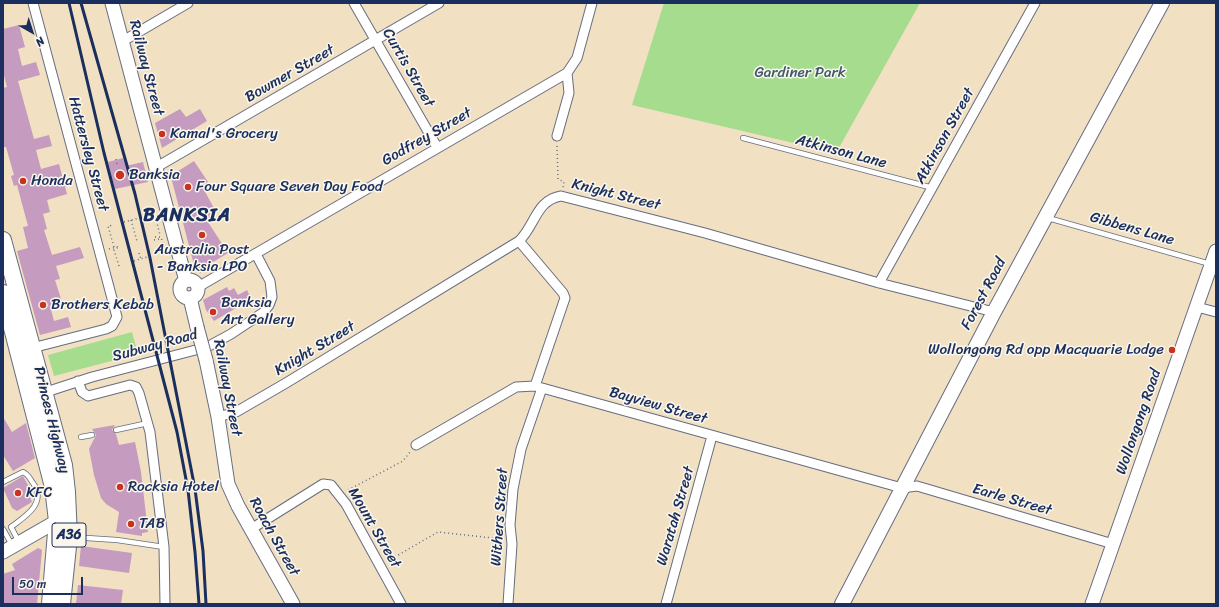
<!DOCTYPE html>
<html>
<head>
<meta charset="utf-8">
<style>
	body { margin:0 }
	#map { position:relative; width:1219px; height:607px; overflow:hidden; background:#f1e0c2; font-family:Sriracha,sans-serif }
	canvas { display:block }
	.frame { position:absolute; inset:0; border:4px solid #1b2f5e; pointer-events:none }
	.north { position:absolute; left:12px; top:12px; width:40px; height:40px; -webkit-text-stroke:3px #fbf7ec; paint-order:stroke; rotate:141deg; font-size:11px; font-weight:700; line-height:16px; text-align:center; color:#1b2f5e }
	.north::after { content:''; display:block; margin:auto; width:14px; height:18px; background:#1b2f5e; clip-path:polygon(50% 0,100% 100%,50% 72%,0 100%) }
	.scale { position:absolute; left:12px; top:577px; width:71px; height:18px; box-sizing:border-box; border:2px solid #1b2f5e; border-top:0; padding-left:5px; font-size:12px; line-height:14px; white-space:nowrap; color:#1b2f5e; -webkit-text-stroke:3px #fbf7ec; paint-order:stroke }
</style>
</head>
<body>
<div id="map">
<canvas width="1219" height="607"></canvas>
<div class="frame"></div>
<div class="north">N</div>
<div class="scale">50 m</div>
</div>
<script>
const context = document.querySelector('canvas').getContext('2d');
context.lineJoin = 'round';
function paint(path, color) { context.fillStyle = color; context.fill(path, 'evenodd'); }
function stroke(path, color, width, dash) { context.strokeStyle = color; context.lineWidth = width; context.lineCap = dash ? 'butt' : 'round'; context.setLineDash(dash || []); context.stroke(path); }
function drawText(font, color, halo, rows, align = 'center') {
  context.font = font + ' Sriracha,sans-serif'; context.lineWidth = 3; context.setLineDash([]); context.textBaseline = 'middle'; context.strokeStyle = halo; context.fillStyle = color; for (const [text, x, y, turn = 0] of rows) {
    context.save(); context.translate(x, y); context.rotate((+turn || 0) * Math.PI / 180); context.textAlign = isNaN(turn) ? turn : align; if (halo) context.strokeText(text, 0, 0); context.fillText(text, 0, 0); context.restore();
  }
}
paint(new Path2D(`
	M664,3H920L836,153L632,105Z
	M132,332L138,354L54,376L48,355Z`), '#a5dc8d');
paint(new Path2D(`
	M19,25L25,47L18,49L22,66L36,62L40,75L18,81L34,139L49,135L52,146L36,150L41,169L59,164L67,194L47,200L50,212L43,214L47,229L44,230L52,255L80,247L84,258L56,266L60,279L55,280L62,302L50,306L54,321L68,317L71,327L40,335L17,251L28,248L23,227L28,226L17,185L14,186L11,176L14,175L6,147H3V88L7,87L3,72V29Z
	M180,109L186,117L200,109L207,121L162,148L155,123Z
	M123,158L126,166L143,162L148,182L115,189L108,162Z
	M194,161L208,182L202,186L216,212L212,215L214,219L208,222L228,253L208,265L209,267L200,273L193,261L171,177L172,175Z
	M227,287L229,291L234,288L238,295L247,290L250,296L241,302L243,304L214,321L206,310L203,300Z
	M3,417L12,432L26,423L35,458L13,471L3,455Z
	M115,425L112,430L116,434L119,445L135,442L141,472L148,532L142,533V536L116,532L119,512L106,504L101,498L94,475L89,449L96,435L92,429Z
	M23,476L33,494L30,497L32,502L17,511L12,508L3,488Z
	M81,546L132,553L129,573L79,566Z
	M38,548L42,550L37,604H3V574L15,570L12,564Z
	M78,585L123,590L121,604H76Z`), '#c59bbf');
const lane = new Path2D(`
	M743,138L933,188
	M1048,218L1210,264
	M116,430L148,423
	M81,437L92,435
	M3,482L23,472C28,474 30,479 33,483C47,503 26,516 11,527L19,542
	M3,529L12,545
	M71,537L117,540L164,547`);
const street = new Path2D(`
	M354,3L437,147
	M123,41L188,3
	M557,136L569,93L567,73L577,58L592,3
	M155,168L439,3
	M519,241L563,293L565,298L535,386
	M879,283L1035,3
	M198,287L567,73
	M1197,307L1216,312
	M32,348L106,329L112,326L117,317L33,3
	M78,381L82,392L88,396L130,385L136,387L139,393L150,432L164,547L165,604
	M40,394L92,377L207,347L231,334L264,312L269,305L272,297L270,281L256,254
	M218,417L236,412L286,383L519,241C535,226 536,200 561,196L705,233L879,283L994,312
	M416,445L516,387L535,386L902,488L917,486L1113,544
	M251,529L323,484L331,485L346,504L401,604
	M508,604L512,544L510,525L513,489L521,449L542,388
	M666,604L712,436`);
const secondary = new Path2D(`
	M112,3L186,281
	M180 289a9 9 0 1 1 18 0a9 9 0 1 1-18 0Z
	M190,298L197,327
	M206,360L218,417L228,484L238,506L293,604
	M3,552L64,517
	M1092,604L1216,251`);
const primary = new Path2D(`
	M842,604L994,312L1162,3`);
const highway = new Path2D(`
	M3,240L64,465L67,492L69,537L62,604
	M3,293L53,487L57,521L50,604`);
stroke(lane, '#666d81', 6);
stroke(street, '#666d81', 11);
stroke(secondary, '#666d81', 15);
stroke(primary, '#666d81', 16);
stroke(highway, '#666d81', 18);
stroke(new Path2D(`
	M786,3H790
	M557,146L558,179L564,182L563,188
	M116,159L117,165
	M149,216L155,215L160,235
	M131,220L137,241
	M124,222L139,218
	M155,237H161L165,252
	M154,240L159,239
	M114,247L108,226L114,225
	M109,249L120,246
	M139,253L141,259
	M134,261L147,257
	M119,266L114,250L120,246
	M348,490L403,461L410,452
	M388,561L438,532L502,539`), '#666d81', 1.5, [1, 3]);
stroke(lane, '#fff', 4.5);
stroke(street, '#fff', 9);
stroke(secondary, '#fff', 13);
stroke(primary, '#fff', 14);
stroke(highway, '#fff', 16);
stroke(new Path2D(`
	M69,3L104,153L177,432L188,490L195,552L199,604
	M81,3L135,194L150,258L195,489L203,551L206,604`), '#1b2f5e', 3);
const secondaryBridge = new Path2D(`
	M197,327L206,360`);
stroke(secondaryBridge, '#666d81', 15, []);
stroke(secondaryBridge, '#fff', 13);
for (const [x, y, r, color] of [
	[162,134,4,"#c8321e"],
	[120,175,5,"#c8321e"],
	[23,181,4,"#c8321e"],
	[188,187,4,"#c8321e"],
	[202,235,4,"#c8321e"],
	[43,305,4,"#c8321e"],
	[213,312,4,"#c8321e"],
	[1172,350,4,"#c8321e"],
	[120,487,4,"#c8321e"],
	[18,493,4,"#c8321e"],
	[131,524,4,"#c8321e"]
]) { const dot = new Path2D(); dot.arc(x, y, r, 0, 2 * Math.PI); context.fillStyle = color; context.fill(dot); stroke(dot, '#fbf7ec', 1.5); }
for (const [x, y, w] of [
	[69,535,34]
]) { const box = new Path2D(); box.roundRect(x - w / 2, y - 12, w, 24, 3); context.fillStyle = '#fbf7ec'; context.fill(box); stroke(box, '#1b2f5e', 1); }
drawText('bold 14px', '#1b2f5e', null, [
	["A36",69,535]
]);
drawText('15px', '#1b2f5e', '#fbf7ec', [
	["Railway Street",146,68,75],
	["Curtis Street",408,68,60],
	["Bowmer Street",290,74,-30],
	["Atkinson Street",945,136,-61],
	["Godfrey Street",427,137,-30],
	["Atkinson Lane",841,152,15],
	["Hattersley Street",88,154,75],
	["Knight Street",616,195,14],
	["Gibbens Lane",1132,229,16],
	["Forest Road",984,294,-62],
	["Subway Road",155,346,-15],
	["Knight Street",315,349,-31],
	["Railway Street",227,388,79],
	["Bayview Street",658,406,16],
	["Princes Highway",51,420,76],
	["Wollongong Road",1139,422,-71],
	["Earle Street",1012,500,16],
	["Waratah Street",676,516,-74],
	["Withers Street",500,517,-86],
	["Mount Street",374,528,60],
	["Roach Street",274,537,61]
]);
drawText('15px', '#3e5a6a', '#fbf7ec', [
	["Gardiner Park",800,73]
]);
drawText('15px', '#1b2f5e', '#fbf7ec', [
	["Kamal's Grocery",170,134],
	["Banksia",129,175],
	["Honda",31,181],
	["Four Square Seven Day Food",196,187],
	["Australia Post",202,250,"center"],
	["- Banksia LPO",202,267,"center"],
	["Banksia",221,303],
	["Art Gallery",221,320],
	["Brothers Kebab",51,305],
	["Wollongong Rd opp Macquarie Lodge",1164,350,"right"],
	["Rocksia Hotel",128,487],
	["KFC",26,493],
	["TAB",139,524]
], 'left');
context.letterSpacing = '1px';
drawText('bold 19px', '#1b2f5e', '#fbf7ec', [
	["BANKSIA",187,216]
]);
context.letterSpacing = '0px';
</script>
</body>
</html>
